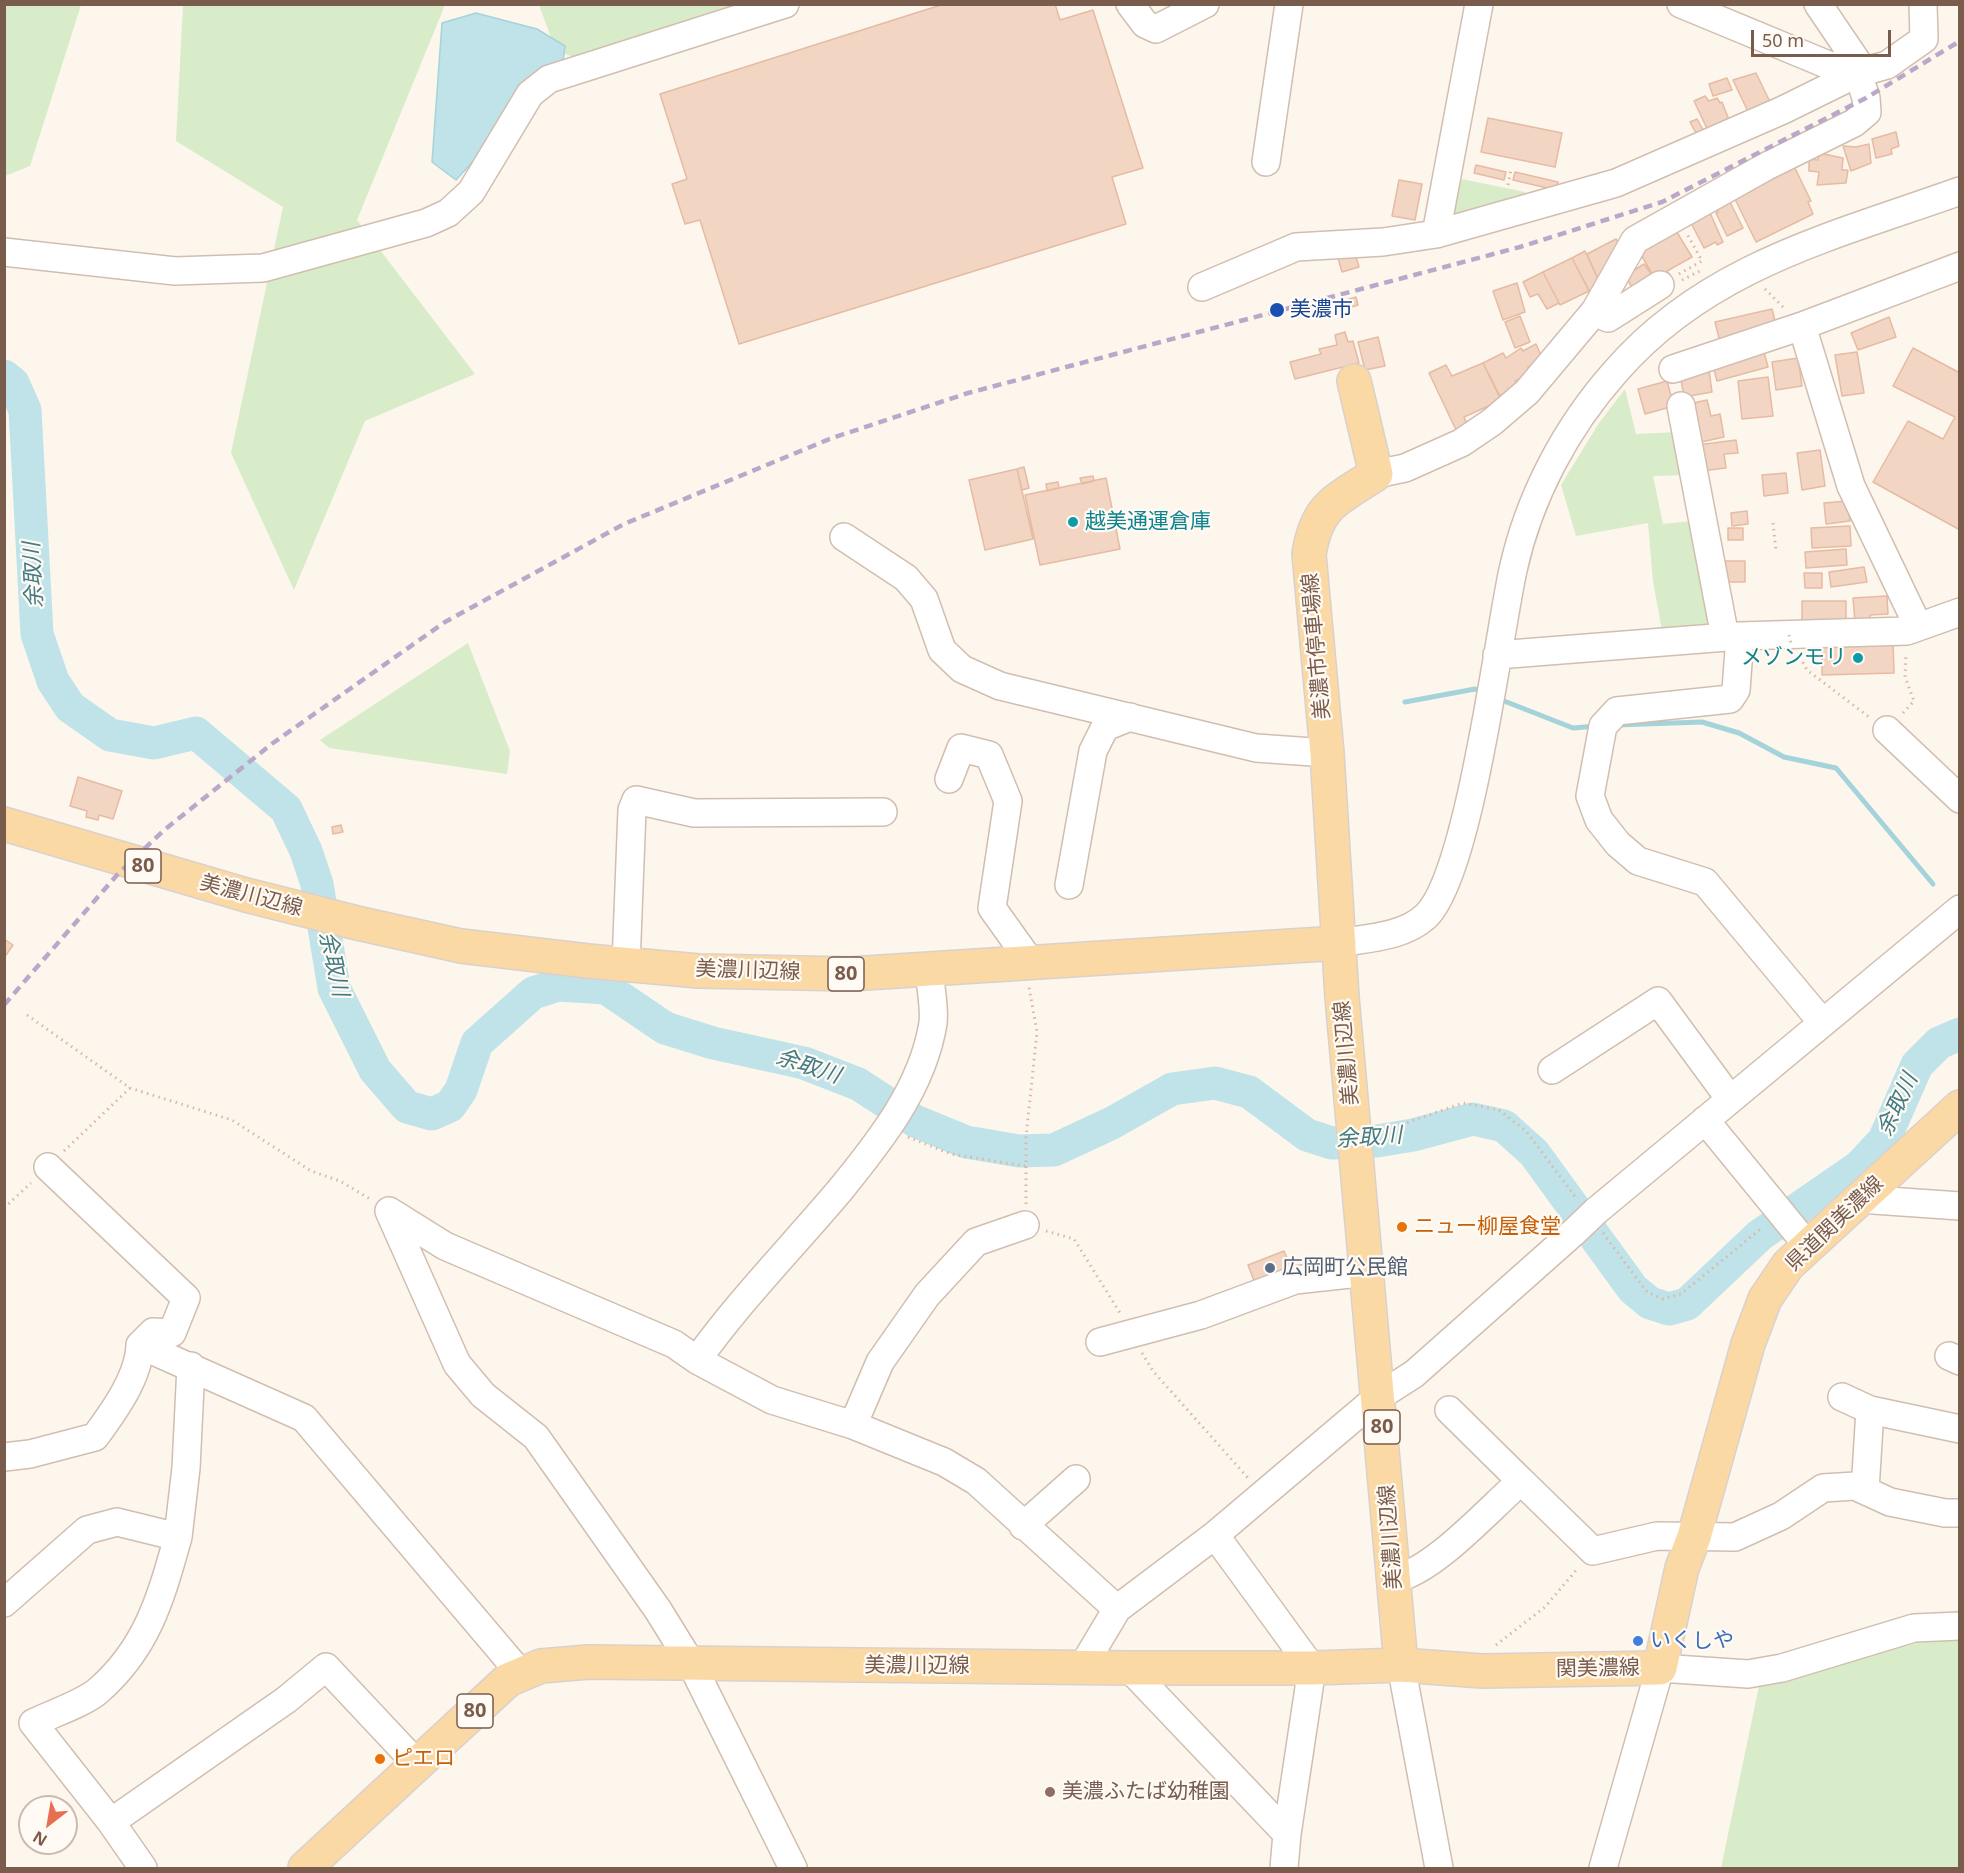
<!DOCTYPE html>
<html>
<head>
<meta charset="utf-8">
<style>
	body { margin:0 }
	#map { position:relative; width:1964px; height:1873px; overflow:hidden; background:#fdf6ec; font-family:"Noto Sans",sans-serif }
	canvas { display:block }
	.frame { position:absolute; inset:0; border:6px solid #7a5c4d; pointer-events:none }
	.north { position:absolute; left:18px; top:1795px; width:60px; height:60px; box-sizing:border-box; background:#fffaf3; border:2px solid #cabbb1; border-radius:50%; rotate:211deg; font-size:16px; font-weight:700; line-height:24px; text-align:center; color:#7a5c4d }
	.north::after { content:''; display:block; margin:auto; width:21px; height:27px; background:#e76f51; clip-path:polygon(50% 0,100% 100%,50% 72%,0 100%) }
	.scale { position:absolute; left:1751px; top:30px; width:140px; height:27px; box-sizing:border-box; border:3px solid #7a5c4d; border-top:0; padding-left:8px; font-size:18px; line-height:21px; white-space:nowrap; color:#7a5c4d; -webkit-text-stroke:4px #fffaf3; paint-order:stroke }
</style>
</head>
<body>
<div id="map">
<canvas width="1964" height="1873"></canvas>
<div class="frame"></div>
<div class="north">N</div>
<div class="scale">50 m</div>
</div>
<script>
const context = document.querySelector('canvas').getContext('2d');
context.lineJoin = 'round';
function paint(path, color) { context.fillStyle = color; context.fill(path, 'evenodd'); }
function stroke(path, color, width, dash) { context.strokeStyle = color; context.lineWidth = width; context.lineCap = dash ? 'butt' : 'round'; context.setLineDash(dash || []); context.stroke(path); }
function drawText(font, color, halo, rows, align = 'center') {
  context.font = font + ' "Noto Sans","Noto Sans JP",sans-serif'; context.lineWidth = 4.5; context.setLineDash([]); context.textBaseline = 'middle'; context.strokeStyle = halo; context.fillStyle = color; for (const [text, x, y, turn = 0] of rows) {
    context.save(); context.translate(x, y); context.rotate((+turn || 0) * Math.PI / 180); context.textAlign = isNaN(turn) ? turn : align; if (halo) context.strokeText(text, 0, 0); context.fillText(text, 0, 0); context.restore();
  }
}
paint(new Path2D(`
	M5,4L81,5L30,166L5,176Z
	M183,5H445L357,220L475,374L365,421L294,590L231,453L283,207L176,141Z
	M539,5H783L601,66L556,51Z
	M1462,179L1525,192L1523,203L1461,218L1453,211Z
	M1625,389L1636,434L1677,432L1688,475L1653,476L1663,524L1701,520L1710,632L1662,631L1653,581L1648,523L1576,536L1561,485L1599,423Z
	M468,643L510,751L507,774L329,748L320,740Z
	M1959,1639V1868H1721L1759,1686L1917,1643Z`), '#d8ecc9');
const water = new Path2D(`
	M476,13L537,29L565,46L563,62L456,180L432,162L442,23Z`);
paint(water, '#bfe3e8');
stroke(water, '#a5d3da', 1.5);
stroke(new Path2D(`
	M1499,699L1573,728L1596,726
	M1405,702L1475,689L1482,692
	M1617,725L1702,722L1739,733L1784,757L1836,768L1933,884`), '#a5d3da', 5);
stroke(new Path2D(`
	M4,376L13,383L25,410L37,634L53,681L70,707L110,735L154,743L196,733L286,809L306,851L317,884L334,988L375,1070L407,1107L432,1114L450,1106L461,1090L477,1043L533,993L558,985L606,988L665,1028L713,1043L804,1063L858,1084L915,1121L966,1142L1019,1151L1054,1150L1112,1123L1172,1089L1215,1083L1249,1092L1307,1135L1332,1143L1377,1141L1413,1135L1473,1119L1504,1126L1534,1153L1633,1289L1650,1303L1669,1309L1687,1304L1760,1235L1860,1166L1884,1140L1917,1065L1939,1043L1960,1034`), '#bfe3e8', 33);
const building = new Path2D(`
	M944,4H1055L1060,20L1093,10L1143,168L1112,177L1126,224L739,344L700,220L685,224L672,184L687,179L660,94Z
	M1756,73L1773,108L1751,118L1733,80Z
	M1727,78L1732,90L1713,96L1709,84Z
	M1705,96L1709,101L1717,98L1720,103L1722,102L1731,125L1710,135L1694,101Z
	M1488,118L1562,133L1555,167L1481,152Z
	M1697,119L1705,133L1698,137L1690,122Z
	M1896,132L1899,146L1891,149L1892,154L1876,158L1872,139Z
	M1869,144L1871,163L1851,171L1843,146L1856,147Z
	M1819,153L1843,158L1842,170H1848L1846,183L1817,185L1819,172L1809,171V159L1818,160Z
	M1476,165L1506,172L1504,180L1474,173Z
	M1794,166L1811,201L1808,202L1813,214L1756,242L1733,195Z
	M1515,172L1558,182L1556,190L1513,180Z
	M1399,180L1422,184L1415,220L1392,216Z
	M1730,202L1743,228L1727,236L1716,213L1718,212L1717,208Z
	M1710,213L1723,242L1717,245L1716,242L1704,248L1691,223Z
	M1675,229L1692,257L1667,271L1671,277L1658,284L1640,253Z
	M1616,239L1621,247L1598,279L1587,254Z
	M1585,251L1598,279L1592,296L1572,258Z
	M1355,253L1359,267L1342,272L1338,258Z
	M1572,258L1589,291L1560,305L1543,272Z
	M1644,264L1657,282L1637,295L1625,276Z
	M1543,272L1559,303L1547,309L1538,294L1530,297L1523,282Z
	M1517,283L1525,312L1503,320L1493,291Z
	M1356,297L1358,305L1348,308L1346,300Z
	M1772,309L1777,329L1720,342L1715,322Z
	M1520,316L1530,342L1515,348L1505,322Z
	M1889,317L1896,337L1858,350L1851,333Z
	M1345,332L1348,342L1353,341L1359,363L1295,379L1290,362L1321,354L1319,349L1337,345L1335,335Z
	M1378,337L1385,366L1365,370L1358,342Z
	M1536,344L1543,360L1528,367L1531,373L1515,381L1518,387L1499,396L1483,363L1503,353L1506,358L1521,348L1523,351Z
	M1763,348L1768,367L1717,381L1712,362Z
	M1913,348L1960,373V530L1873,482L1908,421L1943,439L1955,417L1893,386Z
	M1857,352L1864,393L1842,396L1835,355Z
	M1798,358L1802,386L1776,390L1772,362Z
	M1483,363L1502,400L1464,417L1467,424L1456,430L1429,373L1446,365L1452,376Z
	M1709,370L1712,392L1684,397L1680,374Z
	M1768,377L1773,416L1742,419L1738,381Z
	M1667,381L1674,406L1645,414L1638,389Z
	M1707,400L1711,416L1720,414L1724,437L1692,444L1684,405Z
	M1736,440L1738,453L1724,454L1726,468L1701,471L1697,445Z
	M1820,450L1825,486L1802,490L1797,453Z
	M1024,467L1029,488L1022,490L1017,469Z
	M1017,469L1033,539L985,550L969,480Z
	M1786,473L1788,493L1764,496L1762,475Z
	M1093,476L1094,481L1082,484L1080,478Z
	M1106,478L1120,549L1040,565L1025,495Z
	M1058,482L1059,488L1047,491L1046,484Z
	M1847,501L1850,521L1826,524L1824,503Z
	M1747,511L1748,524L1732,526L1731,513Z
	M1850,526L1851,546L1812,548L1811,528Z
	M1728,528H1743V540H1728Z
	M1846,549L1847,565L1806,568L1805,552Z
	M1722,561H1745V582H1722Z
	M1864,567L1867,582L1831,587L1829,572Z
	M1804,573H1822V588H1805Z
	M1887,596L1888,614L1870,615L1871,621L1855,622L1853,598Z
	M1802,601H1846V626H1802Z
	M1893,641L1894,673L1822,675V642Z
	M78,777L122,791L113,819L99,815L98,820L86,817L87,811L70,806Z
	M341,825L343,832L333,834L332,827Z
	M4,939L13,945L4,958Z
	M1284,1251L1293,1272L1256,1286L1248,1265Z`);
paint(building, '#f3d5c3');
stroke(building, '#e6bba3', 1.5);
const minor = new Path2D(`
	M1130,4L1145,24L1156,29L1205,4
	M1681,4L1826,64L1858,73
	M1818,4L1864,72
	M1266,162L1289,4
	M1436,234L1479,4
	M4,252L175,271L263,268L426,223L448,213L471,192L530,94L549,79L785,4
	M1202,287L1296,247L1383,242L1436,234L1616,183L1783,110L1858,73L1887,65L1924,39L1923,4
	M1594,312L1608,318L1660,285
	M1673,369L1802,326
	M1681,406L1725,637
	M1376,474L1405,468L1461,443L1492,422L1527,392L1595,311L1635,240L1767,166L1854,123L1867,112L1866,98L1858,73
	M844,537L906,578L924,599L942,650L962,669L1000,686L1256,748L1327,753
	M1918,626L1851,486L1802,326L1960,266
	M1740,636L1736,690L1730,699L1617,711L1603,726L1590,796L1599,820L1618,844L1638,861L1705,882L1822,1022
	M1497,655L1740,636L1907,631L1960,612
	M1887,730L1960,799
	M949,779L961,748L989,755L1008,801L992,908L1032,964
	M1069,885L1093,751L1105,727L1130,717
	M1339,943C1367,938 1403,937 1425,917C1469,878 1498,638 1513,570C1529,497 1566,427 1616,371C1707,266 1834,236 1960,191
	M626,965L632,810L636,800L694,813L883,812
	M1552,1070L1658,1001L1730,1099
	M1705,1120L1808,1246
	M48,1167L186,1298L172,1333L153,1332L140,1345L304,1418L521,1674
	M1859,1199L1960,1206
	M389,1211L445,1246L674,1344L697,1360L772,1400L853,1425L944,1462L976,1481L1117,1609
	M389,1211L457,1364L483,1395L536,1437L658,1610L692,1665L793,1868
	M1596,1211L1960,909
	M1100,1342L1201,1315L1295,1280L1368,1272
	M1949,1356L1960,1361
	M697,1360C740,1300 793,1246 841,1189C880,1141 923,1087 933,1023C935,1006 930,986 929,969
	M1842,1397L1870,1410L1960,1429
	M853,1425L880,1362L927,1295L976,1242L1025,1225
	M4,1457L30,1454L95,1437C114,1411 139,1377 140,1345
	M1521,1481L1593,1551L1657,1536L1735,1537L1781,1516L1823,1488L1855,1486L1890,1502L1945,1513H1960
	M1865,1490L1870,1410
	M1023,1526L1076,1479
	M1215,1535L1312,1668L1287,1834L1284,1868
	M1394,1579C1433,1572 1490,1508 1521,1481L1449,1410
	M4,1603L87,1530L117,1522L178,1537L186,1468L191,1366
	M1401,1665L1439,1868
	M1083,1666L1117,1609L1215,1535L1378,1397L1414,1374L1574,1232
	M1129,1668L1287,1834
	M111,1822L286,1700L326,1667L418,1765
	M143,1868L111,1822L33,1723C51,1714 85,1703 99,1690C148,1647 161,1597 178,1537
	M1603,1868L1660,1668L1748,1674L1782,1668L1914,1628L1960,1626`);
const major = new Path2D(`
	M1354,381L1376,474C1337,500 1317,504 1309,554L1327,753L1342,997L1401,1665
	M4,824L246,895L357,923L461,946L588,961L699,971L850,974L1339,943
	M305,1868L508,1680L541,1666L589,1662L1129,1668H1312L1401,1665L1482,1671L1660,1668L1682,1568L1694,1537L1748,1344L1765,1299L1788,1265L1960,1107`);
stroke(minor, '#d1beb0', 30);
stroke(major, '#dad1cd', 36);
stroke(new Path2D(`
	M1508,185L1511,169
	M1679,274L1702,261L1687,234
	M1682,280L1700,271
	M1765,289L1784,308
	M1773,523L1776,551
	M1800,657L1807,670L1869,717
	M1903,713L1914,701L1905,677L1906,654
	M27,1015L130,1088L232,1120L311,1171L340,1181L370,1199
	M1378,1128H1392L1463,1103L1499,1110L1526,1131L1577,1199
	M908,1137L951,1154L1025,1166
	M64,1151L130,1088
	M1026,1204V1137L1037,1032L1029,987
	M4,1208L31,1183
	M1046,1231L1074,1239L1120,1313
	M1603,1233L1647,1292L1663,1299L1681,1294L1763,1227
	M1142,1353L1153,1371L1248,1478
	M1496,1645L1545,1607L1578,1568`), '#d9b8a5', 3, [1.5, 4.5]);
stroke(minor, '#fff', 27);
stroke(major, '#fbd9a5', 33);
stroke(new Path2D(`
	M4,1005L117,875L163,831L273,743L445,622L624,524L832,438L968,393L1520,247L1662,202L1866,98L1960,41`), '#b9a8c9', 4.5, [9, 6]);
const minorBridge = new Path2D(`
	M1574,1232L1596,1211`);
stroke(minorBridge, '#d1beb0', 30, []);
stroke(new Path2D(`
	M1789,635L1791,643`), '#d9b8a5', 3, [1.5, 4.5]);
stroke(minorBridge, '#fff', 27);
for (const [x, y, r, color] of [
	[1277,310,8,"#1a4fb4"],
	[1073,522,6,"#0f9aa8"],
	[1858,658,6,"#0f9aa8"],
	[1402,1227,6,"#e8710a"],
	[1270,1268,6,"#5c6f8a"],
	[1638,1641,6,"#3f7fe0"],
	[380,1759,6,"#e8710a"],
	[1050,1792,6,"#8d6e63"]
]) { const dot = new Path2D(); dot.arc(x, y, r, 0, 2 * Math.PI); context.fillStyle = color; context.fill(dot); stroke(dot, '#fffaf3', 2); }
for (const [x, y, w] of [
	[143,866,36],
	[846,974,36],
	[1382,1427,36],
	[475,1711,36]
]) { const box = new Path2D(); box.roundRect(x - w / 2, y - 17, w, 34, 4.5); context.fillStyle = '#fffaf3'; context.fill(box); stroke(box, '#7a5c4d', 1.5); }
drawText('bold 20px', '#7a5c4d', null, [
	["80",143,866],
	["80",846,974],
	["80",1382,1427],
	["80",475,1711]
]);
drawText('21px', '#164399', '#fffaf3', [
	["美濃市",1290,310]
], 'left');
drawText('21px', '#0d838f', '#fffaf3', [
	["越美通運倉庫",1085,522],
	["メゾンモリ",1846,658,"right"]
], 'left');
drawText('21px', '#7a5c4d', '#fffaf3', [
	["美濃市停車場線",1317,646,-95],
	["美濃川辺線",251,896,15],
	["美濃川辺線",748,971,2],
	["美濃川辺線",1347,1053,-95],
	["県道関美濃線",1835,1224,-44],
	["美濃川辺線",1391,1537,-94],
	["美濃川辺線",917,1666],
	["関美濃線",1598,1669,-1]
]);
drawText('21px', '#c56008', '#fffaf3', [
	["ニュー柳屋食堂",1414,1227],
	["ピエロ",392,1759]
], 'left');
drawText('21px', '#4e5e75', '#fffaf3', [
	["広岡町公民館",1282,1268]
], 'left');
drawText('21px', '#366cbe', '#fffaf3', [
	["いくしや",1650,1641]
], 'left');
drawText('21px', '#785e54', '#fffaf3', [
	["美濃ふたば幼稚園",1062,1792]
], 'left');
drawText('italic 22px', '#437c86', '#fffaf3', [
	["余取川",34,575,-93],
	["余取川",333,964,77],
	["余取川",808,1067,18],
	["余取川",1898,1105,-65],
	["余取川",1369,1138,-4]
]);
</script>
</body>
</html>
